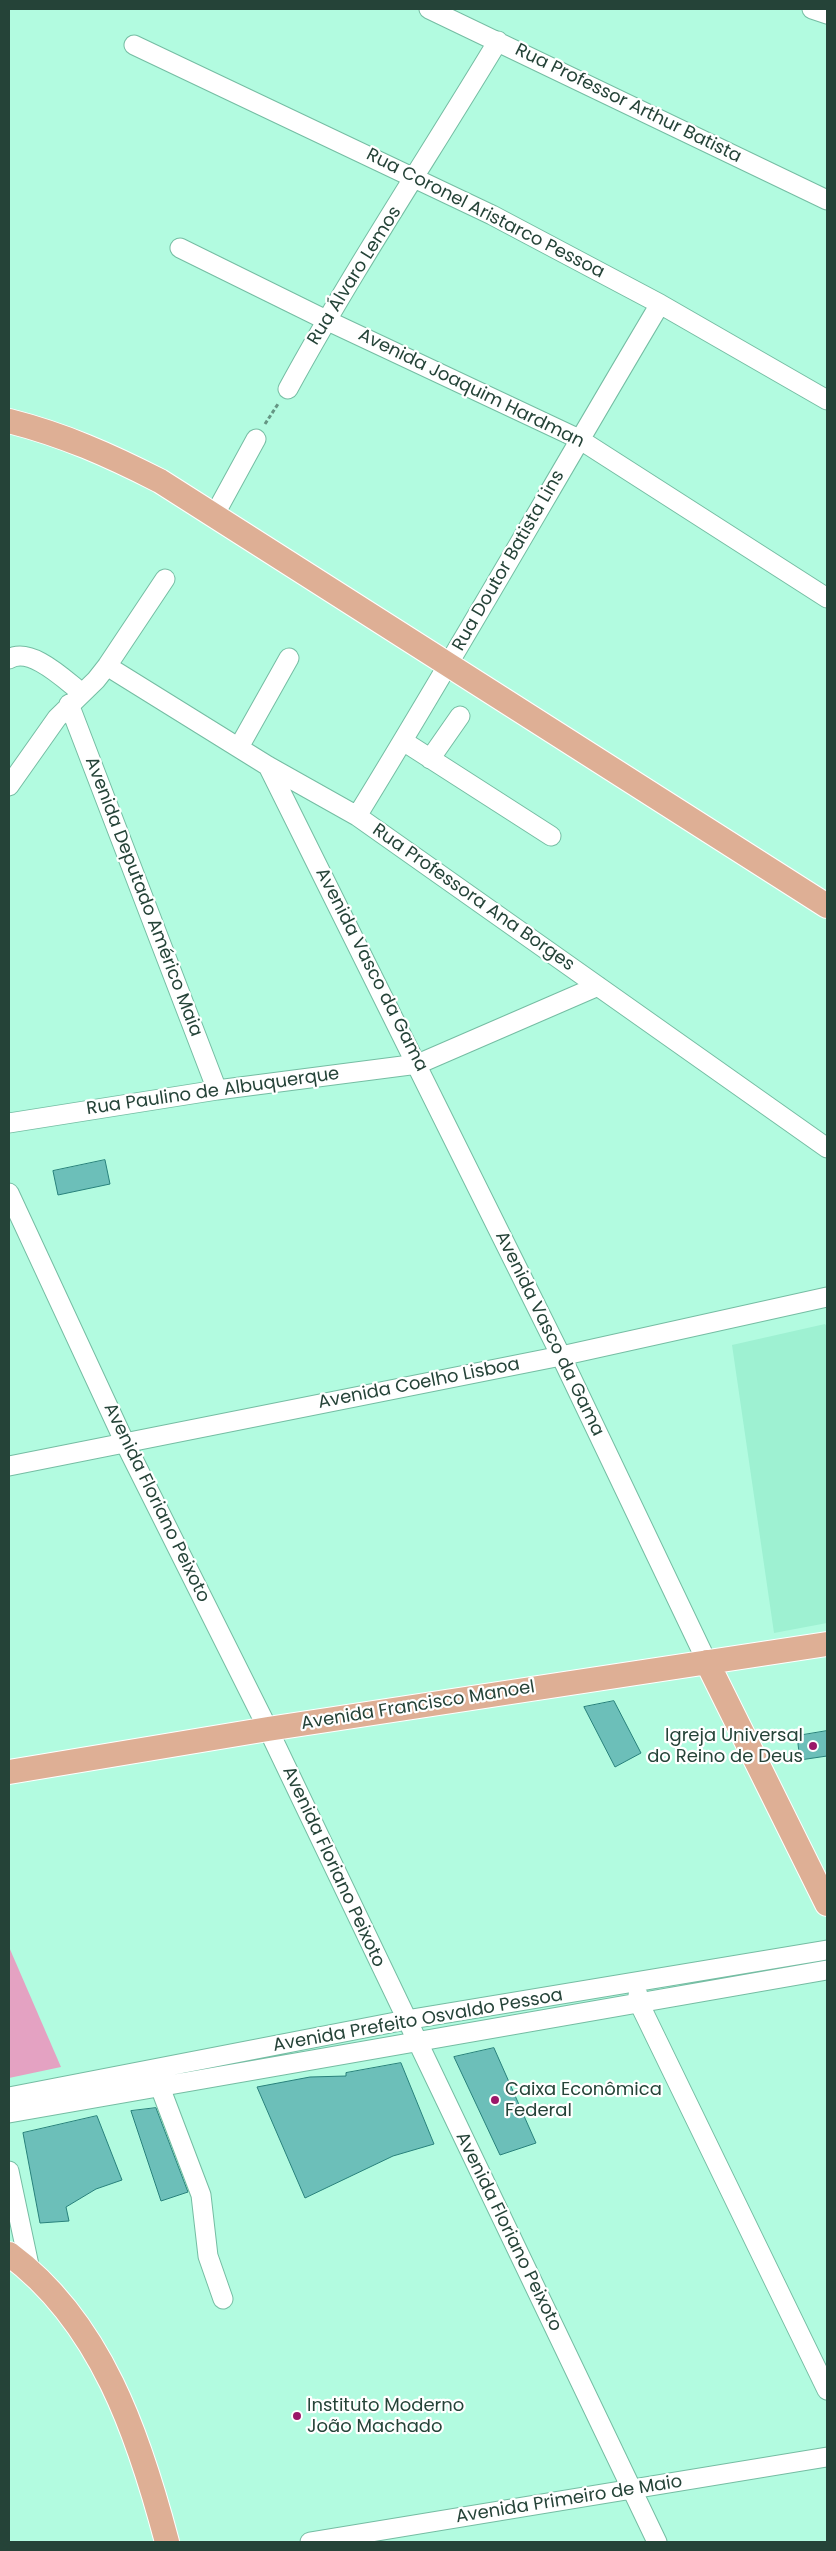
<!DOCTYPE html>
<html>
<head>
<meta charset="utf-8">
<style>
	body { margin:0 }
	#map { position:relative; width:836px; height:2551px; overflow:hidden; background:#b2fbe0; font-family:Poppins,sans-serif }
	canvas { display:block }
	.frame { position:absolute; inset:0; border:10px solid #254338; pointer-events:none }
</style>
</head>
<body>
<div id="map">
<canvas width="836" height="2551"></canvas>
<div class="frame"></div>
</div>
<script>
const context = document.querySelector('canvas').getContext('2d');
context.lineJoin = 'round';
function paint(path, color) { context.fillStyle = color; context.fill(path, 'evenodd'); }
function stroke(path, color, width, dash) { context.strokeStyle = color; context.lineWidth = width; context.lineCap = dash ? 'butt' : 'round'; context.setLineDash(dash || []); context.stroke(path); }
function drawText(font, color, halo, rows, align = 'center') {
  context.font = font + ' Poppins,sans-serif'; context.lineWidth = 4.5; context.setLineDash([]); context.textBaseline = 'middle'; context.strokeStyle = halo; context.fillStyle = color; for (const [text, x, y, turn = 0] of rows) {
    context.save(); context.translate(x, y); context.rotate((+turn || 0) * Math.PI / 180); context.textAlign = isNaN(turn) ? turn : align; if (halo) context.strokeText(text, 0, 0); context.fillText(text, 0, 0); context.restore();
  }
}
paint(new Path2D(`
	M825,1324L827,1327V1623L774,1633L732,1345Z`), '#9ef1d2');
paint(new Path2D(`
	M9,1947L61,2067L9,2078Z`), '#e4a2c2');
const building = new Path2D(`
	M105,1160L110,1184L58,1195L53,1171Z
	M614,1701L641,1753L615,1767L584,1707Z
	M827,1731V1756L800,1760L797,1736Z
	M494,2048L536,2143L500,2155L454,2057Z
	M401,2063L434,2144L393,2156L305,2198L257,2087L310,2077L346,2076V2073Z
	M156,2108L188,2192L161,2201L131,2111Z
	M97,2116L122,2180L96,2189L66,2207L69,2221L40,2223L23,2133Z`);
paint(building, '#6cbfb9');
stroke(building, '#28817b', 1);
const minor = new Path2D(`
	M429,9L827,200
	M812,9L827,14
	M134,45L492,215L660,304L827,400
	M180,248L326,320L579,439L827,598
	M288,389C353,270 428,157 498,41
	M215,514L256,439
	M9,659C31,646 65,680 82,693
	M107,666L268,766L357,816L827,1148
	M69,704L217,1090
	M403,741L551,836
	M239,747L289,658
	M430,759L460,716
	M268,766L561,1356L707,1662
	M9,786L57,718L96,680L107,666L165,579
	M357,816C461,647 558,475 660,304
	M9,1123L217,1090L418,1064L598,986
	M9,1193L125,1443L268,1729L657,2542
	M9,1466L561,1356L827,1297
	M638,1995L640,2005L827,2390
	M160,2087L201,2195L208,2256L223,2299
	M9,2097L406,2020L827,1950
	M9,2113L827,1970
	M9,2171L30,2270
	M310,2542L827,2457`);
const major = new Path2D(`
	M9,421C64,435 109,455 160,481L827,906
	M707,1662L827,1904
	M9,1772L268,1729L827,1644
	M9,2254C101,2322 139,2436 167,2542`);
stroke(minor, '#75bda3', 21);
stroke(major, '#fff', 26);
stroke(new Path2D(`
	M265,424L278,404`), '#659684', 3, [4, 2.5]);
stroke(minor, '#fff', 19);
stroke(major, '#deaf95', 24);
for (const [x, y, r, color] of [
	[813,1746,5,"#9b1769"],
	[495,2100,5,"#9b1769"],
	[297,2416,5,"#9b1769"]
]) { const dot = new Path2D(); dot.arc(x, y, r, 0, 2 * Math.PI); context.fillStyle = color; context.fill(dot); stroke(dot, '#fff', 2); }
drawText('18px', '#254338', '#fff', [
	["Rua Professor Arthur Batista",628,104,26],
	["Rua Coronel Aristarco Pessoa",485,214,27],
	["Rua Álvaro Lemos",355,276,-58],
	["Avenida Joaquim Hardman",471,389,26],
	["Rua Doutor Batista Lins",509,561,-60],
	["Avenida Deputado Américo Maia",143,897,69],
	["Rua Professora Ana Borges",473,898,35],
	["Avenida Vasco da Gama",371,970,63],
	["Rua Paulino de Albuquerque",213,1092,-8],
	["Avenida Vasco da Gama",549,1334,64],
	["Avenida Coelho Lisboa",419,1384,-11],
	["Avenida Floriano Peixoto",156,1503,64],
	["Avenida Francisco Manoel",418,1706,-9],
	["Avenida Floriano Peixoto",333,1867,65],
	["Avenida Prefeito Osvaldo Pessoa",418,2021,-10],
	["Avenida Floriano Peixoto",508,2232,64],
	["Avenida Primeiro de Maio",569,2500,-9]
]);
drawText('18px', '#254338', '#fff', [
	["Igreja Universal",803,1736,"right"],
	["do Reino de Deus",803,1757,"right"],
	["Caixa Econômica",505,2090],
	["Federal",505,2111],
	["Instituto Moderno",307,2406],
	["João Machado",307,2427]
], 'left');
</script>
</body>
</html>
